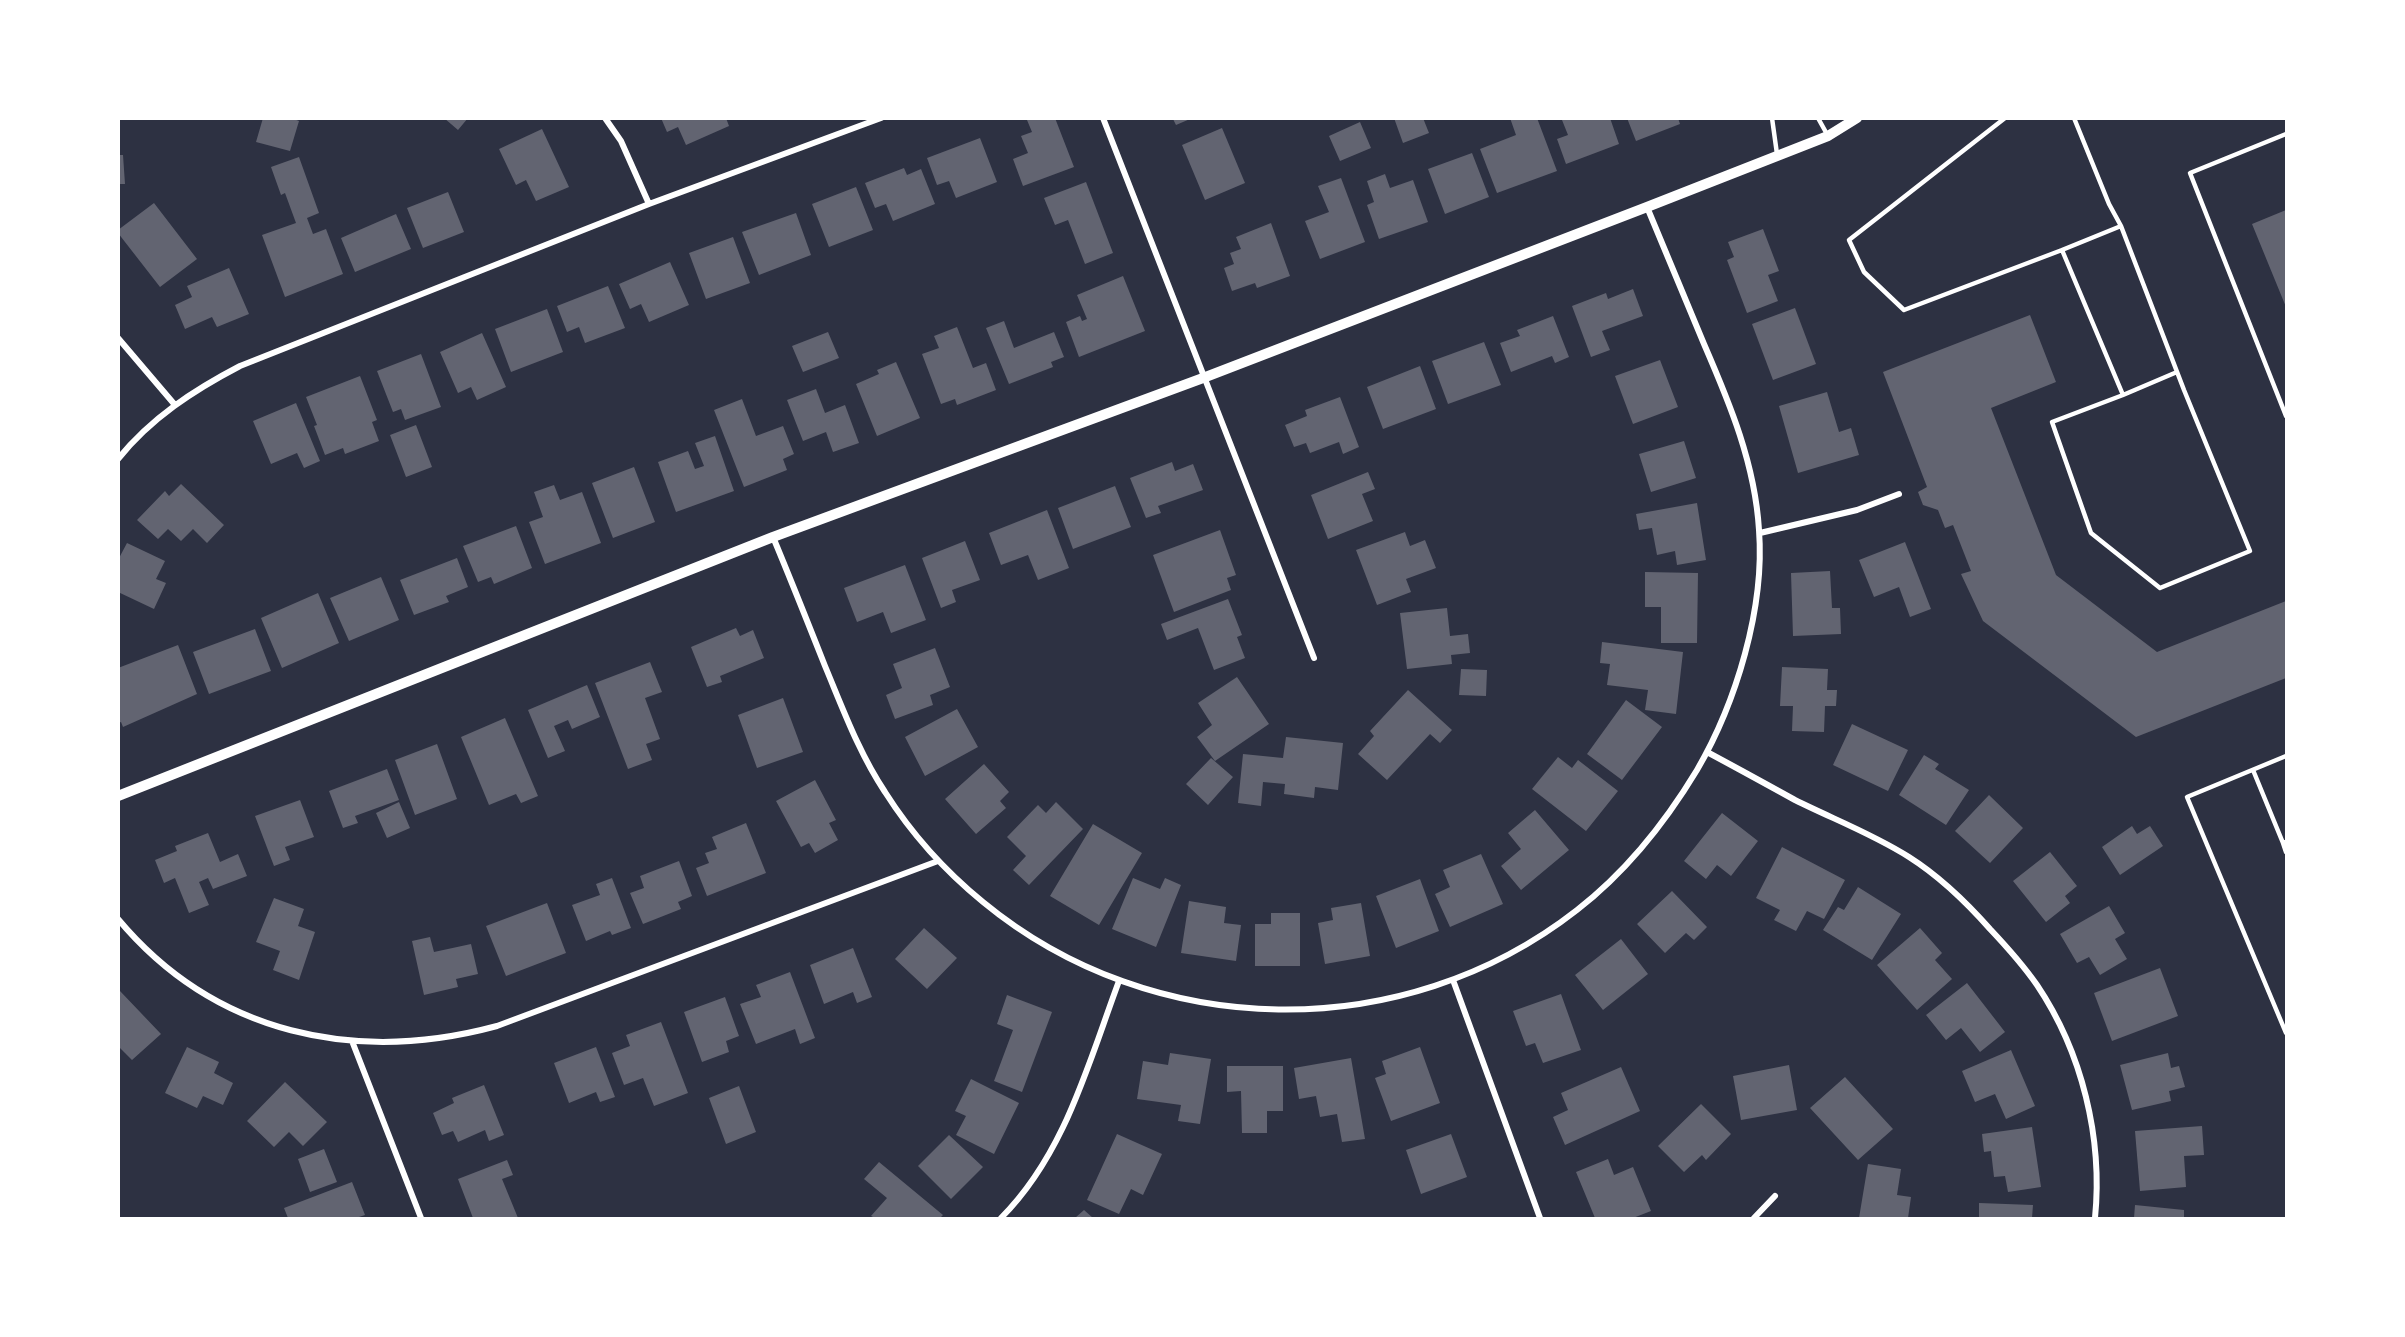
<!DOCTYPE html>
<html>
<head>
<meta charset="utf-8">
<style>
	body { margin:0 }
	#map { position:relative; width:2405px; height:1337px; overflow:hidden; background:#2d3142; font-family:Karla,sans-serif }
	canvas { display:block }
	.frame { position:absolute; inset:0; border:120px solid #fff; pointer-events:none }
</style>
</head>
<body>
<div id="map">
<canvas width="2405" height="1337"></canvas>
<div class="frame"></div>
</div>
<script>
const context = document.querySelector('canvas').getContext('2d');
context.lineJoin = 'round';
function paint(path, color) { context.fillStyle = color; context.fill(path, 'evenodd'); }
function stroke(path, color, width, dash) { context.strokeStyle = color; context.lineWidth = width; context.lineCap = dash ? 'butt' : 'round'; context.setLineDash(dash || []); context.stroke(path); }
paint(new Path2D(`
	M263,118H291L299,121L290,151L256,142Z
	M444,118H468L458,130Z
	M661,118H726L729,126L686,145L678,127L667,132Z
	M1032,118H1055L1074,167L1023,186L1013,159L1028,153L1021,136L1032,132L1027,120Z
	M1394,118H1423L1429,133L1403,143Z
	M1510,118H1537L1557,171L1497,193L1480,149L1516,135Z
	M1565,118H1610L1619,144L1566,164L1557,139L1568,135L1562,120Z
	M1627,118H1678L1680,124L1636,141Z
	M1173,119H1190L1176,125Z
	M1360,122L1371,148L1340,161L1329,136Z
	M1222,128L1245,183L1205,200L1182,145Z
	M542,129L569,187L536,201L526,180L516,185L499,149Z
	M980,138L997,182L956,198L949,181L937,185L927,158Z
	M1472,153L1489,197L1445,214L1428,169Z
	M118,155H123L125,184H118Z
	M299,157L319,213L307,218L313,234L326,229L343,274L285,297L262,235L296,223L285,193L281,195L271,167Z
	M904,168L907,175L921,169L935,204L893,221L886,204L875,208L865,183Z
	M1385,174L1390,188L1413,180L1428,222L1379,239L1367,205L1374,202L1367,181Z
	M1341,178L1365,242L1320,259L1305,221L1329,212L1318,186Z
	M1086,182L1113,253L1085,264L1068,220L1055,225L1044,198Z
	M856,187L873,230L829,247L812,204Z
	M448,192L464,232L423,248L407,208Z
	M154,203L197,259L160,287L118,233V230Z
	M2286,210V307L2252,224Z
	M796,213L811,255L759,275L742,232Z
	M396,214L411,249L355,272L341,238Z
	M1271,223L1290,276L1257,288L1255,283L1232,291L1224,268L1234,264L1230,253L1241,249L1236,237Z
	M1763,229L1779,271L1768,275L1778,301L1747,313L1727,260L1734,257L1728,242Z
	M733,237L750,283L706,299L689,253Z
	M670,262L689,305L649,322L641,304L630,309L619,284Z
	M229,268L249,314L217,327L212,317L185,329L175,305L192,297L187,286Z
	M1123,276L1145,331L1079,357L1066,322L1080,316L1082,321L1087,319L1077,295Z
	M608,286L625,328L585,343L579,327L567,332L557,306Z
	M1633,289L1643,316L1602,331L1610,350L1591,357L1572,306L1606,293L1608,299Z
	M1795,308L1816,364L1773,380L1752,324Z
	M547,309L563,352L511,372L495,329Z
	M2030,315L2056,382L1991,408L2056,575L2157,652L2286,601V678L2136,737L1983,621L1961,574L1971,571L1953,525L1945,528L1938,510L1923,505L1918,492L1927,487L1883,372Z
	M1553,316L1569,357L1555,363L1552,356L1511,372L1500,343L1520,336L1517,330Z
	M1004,321L1014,348L1054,332L1064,357L1051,362L1053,367L1009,384L986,328Z
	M957,327L973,368L986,363L996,390L957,405L955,399L941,404L922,354L939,348L934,336Z
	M828,332L839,358L803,372L792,346Z
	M482,333L506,387L477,400L471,387L458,393L440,352Z
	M1484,342L1501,385L1448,404L1432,361Z
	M421,354L441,407L405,420L401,409L393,412L377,371Z
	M1660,360L1678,407L1633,424L1615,376Z
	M896,362L920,418L877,436L856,384L879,374L877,370Z
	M1420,366L1436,409L1383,429L1367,387Z
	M360,376L377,420L372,422L379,441L345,454L343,448L325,455L314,426L317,425L306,397Z
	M816,389L825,413L845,405L859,443L833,452L826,432L803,441L787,400Z
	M1827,392L1839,432L1851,428L1859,455L1798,473L1779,406Z
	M1340,397L1359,447L1343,454L1339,442L1310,453L1306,443L1294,447L1285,425L1307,416L1305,410Z
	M742,399L756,436L783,426L794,454L783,459L787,470L744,487L714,410Z
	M296,403L320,461L304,468L297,453L271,464L253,421Z
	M416,425L432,467L406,477L390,435Z
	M715,436L734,491L676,512L658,462L688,451L695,469L704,466L695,443Z
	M1684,441L1696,478L1651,492L1639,454Z
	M1172,462L1175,471L1193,464L1203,490L1158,506L1161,513L1146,518L1130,478Z
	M634,467L655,522L613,538L592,483Z
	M1368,472L1375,489L1362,494L1373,521L1328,539L1311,495Z
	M181,484L224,525L207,543L193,529L181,541L168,529L158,539L137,520L165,491L169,496Z
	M554,485L560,500L582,492L601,543L545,564L529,522L543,517L534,492Z
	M1115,486L1131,527L1073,549L1058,508Z
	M1697,503L1706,560L1677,565L1675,551L1657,555L1652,528L1639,530L1636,514Z
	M1047,510L1069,568L1038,580L1028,555L1001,565L989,533Z
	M516,526L532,568L494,584L491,577L478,582L463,546Z
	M1220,530L1236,575L1227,578L1231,590L1174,612L1153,555Z
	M1405,532L1410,546L1425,540L1436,568L1406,579L1411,592L1377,605L1356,550Z
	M965,541L980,580L952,590L956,602L941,608L922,558Z
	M1905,542L1931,609L1910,617L1899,587L1874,597L1859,560Z
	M127,543L165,561L156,579L166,583L154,609L118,592V560Z
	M457,558L468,587L446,596L449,602L414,615L400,580Z
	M905,565L926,620L891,633L883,612L857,622L844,588Z
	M1830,571L1832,608H1840L1841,634L1793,636L1791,573Z
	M1645,572L1698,573L1697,643H1661V607H1645Z
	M381,577L399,620L349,641L330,598Z
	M318,593L339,643L282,668L261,618Z
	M1228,599L1242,635L1237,637L1245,658L1214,670L1198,628L1167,640L1161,624Z
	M1447,608L1450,636L1468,634L1470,653L1451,655L1452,664L1407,669L1400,613Z
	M736,628L740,636L753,630L764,658L720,676L722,682L707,687L691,647Z
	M255,629L271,671L209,694L193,652Z
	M1602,642L1683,652L1676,714L1645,710L1648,690L1607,685L1610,664L1600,663Z
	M178,645L197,694L123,727L121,722L118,723V668Z
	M935,648L950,687L930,695L933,705L895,719L886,695L902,688L893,664Z
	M650,662L662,692L645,698L660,739L646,744L652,760L628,769L595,683Z
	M1782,667L1828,669L1827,690H1837L1836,706H1825L1824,732L1792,731L1793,706H1780Z
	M1461,669L1487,670L1486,696L1459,695Z
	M1237,677L1269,724L1215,761L1197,737L1212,725L1198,703Z
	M587,685L600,717L572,729L568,720L554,726L565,751L548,758L528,710Z
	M1408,690L1452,730L1440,743L1430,734L1387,780L1358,754L1374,736L1370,731Z
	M783,698L803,752L757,768L738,715Z
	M1626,700L1662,727L1622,780L1587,754Z
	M957,709L978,747L925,776L905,737Z
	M505,718L538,796L521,803L516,794L489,805L461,737Z
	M1852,724L1908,750L1888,791L1833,765Z
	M1286,737L1343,743L1338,790L1315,787L1314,798L1284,794L1285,784L1263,782L1261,806L1238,803L1243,754L1283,758Z
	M437,744L457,799L415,815L395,760Z
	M1924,755L1939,764L1935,769L1969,790L1946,825L1899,795Z
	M1558,757L1572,768L1578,760L1618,791L1586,831L1532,789Z
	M1211,758L1233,777L1208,805L1186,784Z
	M984,764L1009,792L1000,801L1006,808L976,834L945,799Z
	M387,769L399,800L355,816L358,823L343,828L329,791Z
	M815,780L836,820L829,823L838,840L815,853L809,843L801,847L776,801Z
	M1989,795L2023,828L1990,863L1955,831Z
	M300,800L314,837L285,847L290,860L274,866L255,816Z
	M399,802L410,828L387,838L376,813Z
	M1056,802L1083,829L1029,885L1013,870L1026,856L1007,837L1038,805L1046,813Z
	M1535,810L1569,850L1521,890L1501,866L1521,849L1508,833Z
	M1722,813L1758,841L1731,876L1717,865L1706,879L1684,861Z
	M746,823L766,873L707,896L696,868L709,863L705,853L717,849L712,837Z
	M1093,824L1142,853L1099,925L1050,896Z
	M2132,826L2137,834L2150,826L2163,846L2120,875L2102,847Z
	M208,833L220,862L238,854L247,876L213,889L208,878L199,882L209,905L189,913L175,878L164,883L155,860L177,851L175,846Z
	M1782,847L1845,880L1824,919L1807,911L1796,931L1774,920L1780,910L1756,898Z
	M2050,852L2077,886L2065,896L2070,903L2046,922L2013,881Z
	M1481,854L1503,904L1450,927L1435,894L1450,887L1443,870Z
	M679,861L692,896L678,902L681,909L643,924L630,893L644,888L640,876Z
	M612,878L631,928L612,935L610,931L586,941L572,905L600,895L596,884Z
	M1133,878L1160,889L1165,878L1181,885L1156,947L1112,929Z
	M1420,879L1439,931L1396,948L1376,896Z
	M1858,887L1901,914L1872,960L1823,930L1838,907L1844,910Z
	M1672,891L1707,927L1694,940L1686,933L1665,953L1637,924Z
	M274,898L304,909L298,926L315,932L299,980L273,970L280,951L256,942Z
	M1189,901L1226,907L1224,923L1241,925L1236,961L1181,953Z
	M547,903L566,953L506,976L486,926Z
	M1361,903L1370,956L1325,964L1318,923L1333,920L1331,908Z
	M2109,906L2125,933L2115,939L2127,959L2100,975L2089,957L2077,963L2060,934Z
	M1271,913H1300V966H1255V924H1271Z
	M924,928L957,958L927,989L895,959Z
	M1920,928L1942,953L1935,960L1952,979L1917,1010L1877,965Z
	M430,937L434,952L471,944L478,974L456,979L458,987L424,995L412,941Z
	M1621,939L1648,974L1603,1010L1575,975Z
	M853,948L872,997L857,1003L853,992L824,1004L810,965Z
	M2160,968L2178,1016L2112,1041L2094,993Z
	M790,972L815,1038L800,1044L795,1029L756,1044L740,1004L761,997L756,985Z
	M1967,983L2005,1032L1980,1052L1961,1028L1946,1040L1926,1015Z
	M120,991L161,1034L132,1060L118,1046V993Z
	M1561,994L1581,1050L1543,1063L1535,1043L1526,1046L1513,1011Z
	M1007,995L1052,1012L1022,1092L994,1081L1013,1030L997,1024Z
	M725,997L739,1036L726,1041L729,1052L702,1062L684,1012Z
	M661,1022L688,1093L654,1106L643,1078L624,1085L612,1053L630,1046L626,1035Z
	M187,1047L219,1062L214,1073L233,1083L223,1105L203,1096L197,1108L165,1093Z
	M596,1047L615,1097L600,1102L596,1092L569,1103L554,1063Z
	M1420,1047L1440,1103L1391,1121L1375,1078L1386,1074L1382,1061Z
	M2011,1050L2035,1106L2006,1119L1995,1094L1975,1102L1962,1071Z
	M1170,1053L1211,1059L1200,1124L1178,1121L1181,1105L1137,1099L1143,1061L1168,1065Z
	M2168,1053L2171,1068L2179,1066L2185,1087L2169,1091L2171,1101L2132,1110L2120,1065Z
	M1351,1058L1365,1139L1342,1142L1337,1114L1320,1117L1316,1096L1299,1099L1294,1068Z
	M1789,1065L1797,1110L1741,1120L1733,1076Z
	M1227,1066H1283V1111H1267V1133H1242L1241,1091L1227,1092Z
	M1621,1067L1640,1111L1565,1145L1553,1117L1568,1110L1561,1093Z
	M1845,1077L1893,1129L1858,1160L1810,1108Z
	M971,1079L1019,1103L994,1154L956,1135L966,1116L955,1111Z
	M285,1082L327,1122L303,1146L289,1132L274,1147L247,1121Z
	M484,1085L504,1135L489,1141L485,1130L458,1142L453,1131L442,1135L433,1113L454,1103L452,1098Z
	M739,1086L756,1132L726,1144L709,1098Z
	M1701,1104L1731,1134L1706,1160L1702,1155L1684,1172L1658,1146Z
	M2202,1126L2204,1155L2184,1156L2186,1187L2140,1191L2135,1131Z
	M2032,1127L2041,1187L2008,1192L2005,1176L1994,1177L1991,1151L1984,1152L1982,1134Z
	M1117,1134L1162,1154L1143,1195L1131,1189L1119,1214L1087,1200Z
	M1451,1134L1467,1177L1421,1194L1406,1150Z
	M949,1135L983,1167L951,1199L918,1166Z
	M324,1149L337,1182L310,1192L298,1159Z
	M1608,1159L1614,1175L1633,1167L1651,1211L1633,1218H1595L1576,1172Z
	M507,1160L513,1175L502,1179L518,1218H473L458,1179Z
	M879,1162L943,1215L940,1218H875L871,1216L887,1198L864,1179Z
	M1868,1164L1901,1169L1897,1195L1911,1197L1908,1218H1859Z
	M352,1182L365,1215L356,1218H288L284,1208Z
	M1979,1203L2033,1205L2032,1218H1979Z
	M2135,1205L2184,1210V1218H2134Z
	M1084,1210L1093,1218H1075Z`), '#626471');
stroke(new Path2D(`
	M1772,118L1777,154
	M1818,118L1828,136
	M2005,118L1849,240L1864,272L1904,310L2062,250L2123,395L2052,422L2091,533L2160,588L2250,551L2184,390L2121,226L2109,204L2074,118
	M2286,134L2190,173L2286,416
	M2062,250L2121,226
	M2123,395L2177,372
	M2286,756L2187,797L2286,1033
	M2253,770L2283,843
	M2286,842L2283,843L2286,852`), '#fff', 4.5);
stroke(new Path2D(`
	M605,118L621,141L649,204
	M1103,118L1314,658
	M118,338L175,405
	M118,459C151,418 194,390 240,366L649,204L881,118
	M1760,533L1857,510L1899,494
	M773,537C791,580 808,623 825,666C843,709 859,753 885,792C911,833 945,871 983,902C1153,1042 1403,1046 1577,910C1626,872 1665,823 1697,770C1736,703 1765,608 1759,530C1755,464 1730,404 1704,344C1685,298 1666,253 1647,207
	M1707,752C1737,768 1766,784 1795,800C1833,819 1873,834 1909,857C1939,876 1967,903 1990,929C2007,947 2023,965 2037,985C2082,1052 2103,1138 2095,1218
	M118,919C215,1035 356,1064 497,1026L938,861
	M1453,980L1540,1218
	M352,1041L421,1218
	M1001,1218C1065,1154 1088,1064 1119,981
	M1754,1218L1775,1196`), '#fff', 6);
stroke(new Path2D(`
	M118,796L773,537L1203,378L1647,207L1828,136L1857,118`), '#fff', 10);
</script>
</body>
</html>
